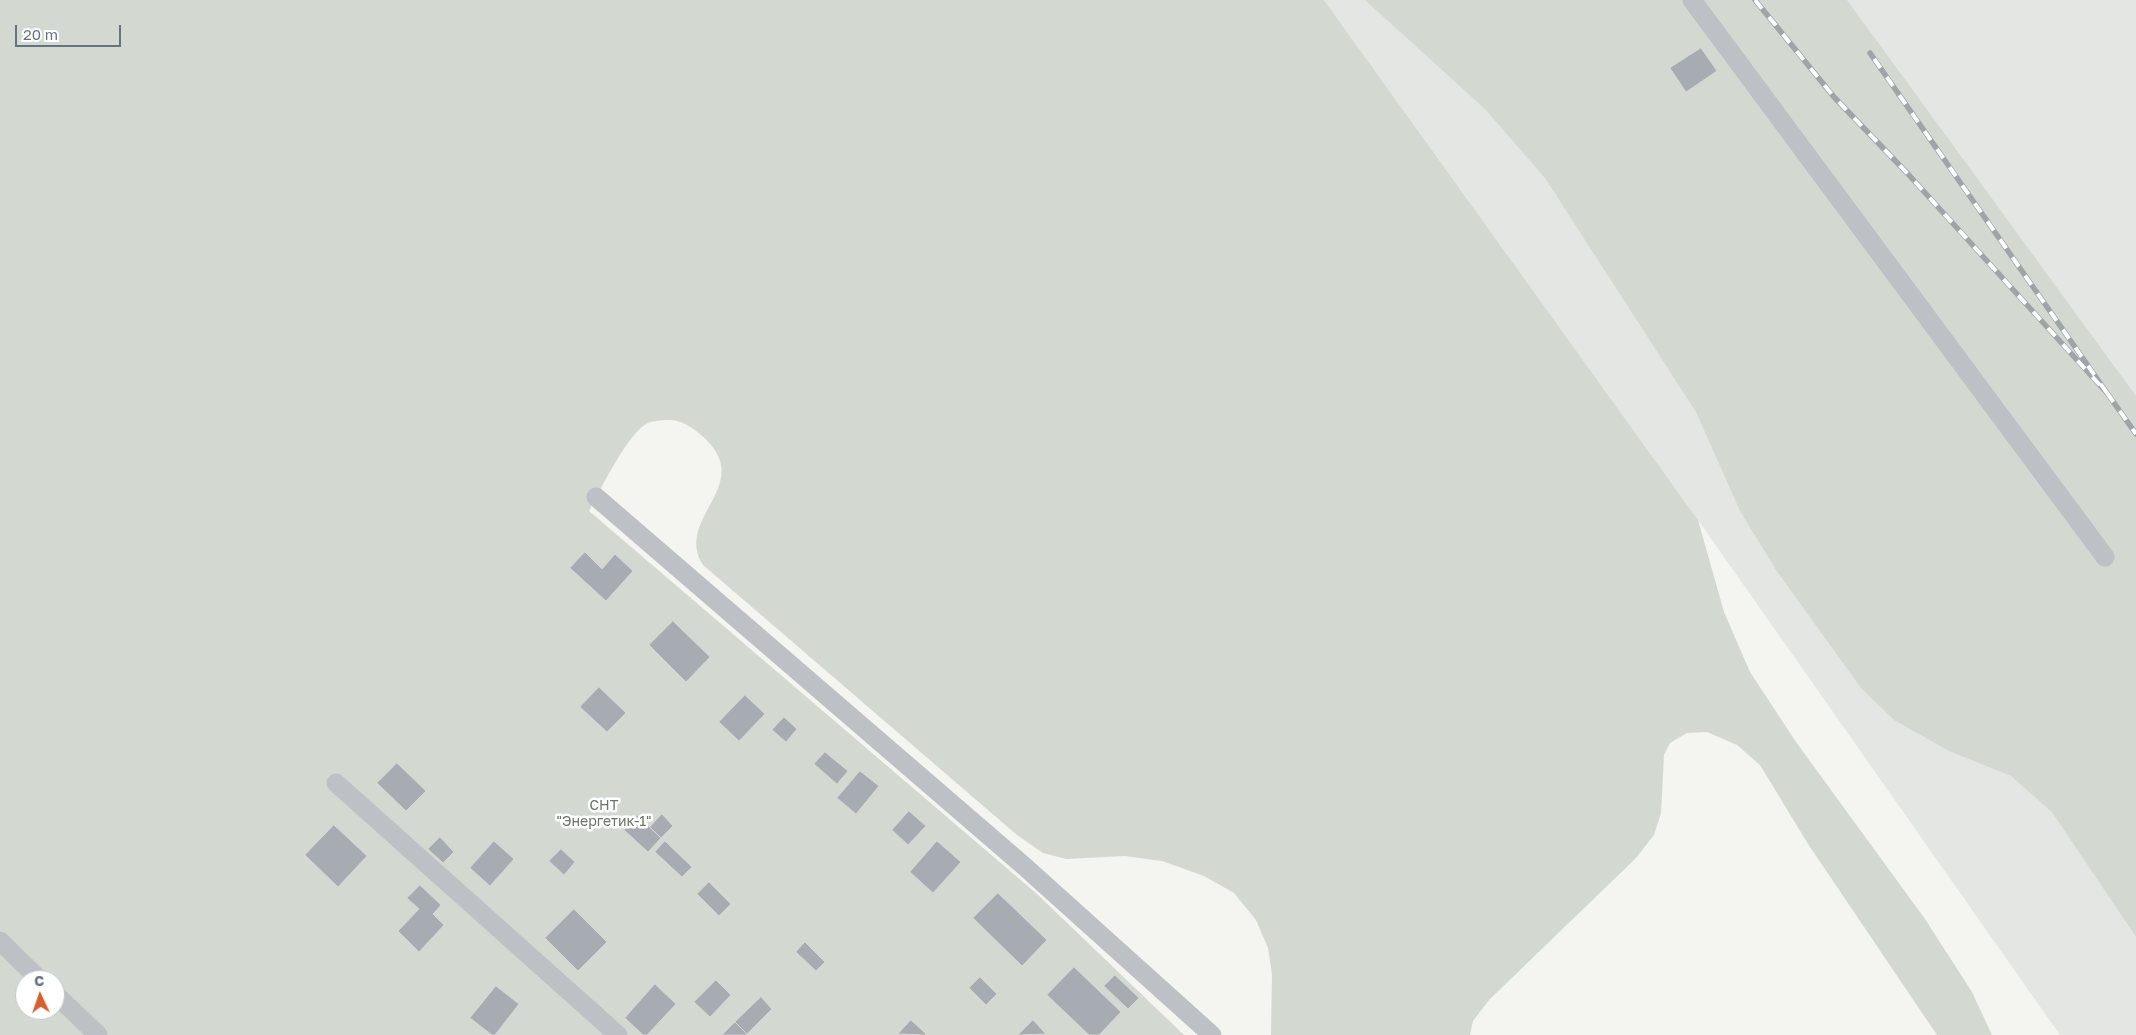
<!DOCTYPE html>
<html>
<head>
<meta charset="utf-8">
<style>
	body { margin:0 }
	#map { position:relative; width:2136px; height:1035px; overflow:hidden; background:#f4f4f0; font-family:"Golos Text",sans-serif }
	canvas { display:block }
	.north { position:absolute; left:15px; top:970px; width:50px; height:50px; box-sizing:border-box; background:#fff; border:1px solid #c1c7cc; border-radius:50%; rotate:357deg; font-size:14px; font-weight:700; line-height:20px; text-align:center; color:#65727f }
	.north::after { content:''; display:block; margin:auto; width:18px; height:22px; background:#d75f2d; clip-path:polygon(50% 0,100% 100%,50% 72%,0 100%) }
	.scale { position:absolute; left:15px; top:25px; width:106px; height:22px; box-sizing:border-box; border:2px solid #65727f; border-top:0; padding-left:6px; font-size:15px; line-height:18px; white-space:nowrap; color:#65727f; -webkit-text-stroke:4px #fff; paint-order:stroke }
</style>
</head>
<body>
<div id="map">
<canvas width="2136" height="1035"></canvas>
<div class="north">С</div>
<div class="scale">20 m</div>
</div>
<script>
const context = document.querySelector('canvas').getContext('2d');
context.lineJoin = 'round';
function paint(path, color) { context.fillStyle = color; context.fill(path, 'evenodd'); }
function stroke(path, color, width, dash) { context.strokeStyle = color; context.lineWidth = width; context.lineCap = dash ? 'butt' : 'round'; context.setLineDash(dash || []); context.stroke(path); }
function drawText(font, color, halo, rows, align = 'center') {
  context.font = font + ' "Golos Text",sans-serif'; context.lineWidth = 5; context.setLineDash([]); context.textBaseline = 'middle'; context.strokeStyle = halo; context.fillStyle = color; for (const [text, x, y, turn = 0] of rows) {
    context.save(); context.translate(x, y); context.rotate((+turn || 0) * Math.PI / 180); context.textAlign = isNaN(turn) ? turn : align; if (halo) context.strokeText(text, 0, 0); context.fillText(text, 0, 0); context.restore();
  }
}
paint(new Path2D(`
	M1324,0H2136V1035H2060L1698,520Z`), '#e4e6e4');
paint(new Path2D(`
	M0,0H1324L1698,520L1724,612L1750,672L1796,742L1925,919L1972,992L1992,1035H1937L1808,844L1760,765L1737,745L1707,732L1687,733L1670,743L1664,755L1661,813L1654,835L1635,859L1489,1000L1473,1021L1470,1035H1271L1272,974L1268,948L1256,920L1234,893L1204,876L1162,861L1125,856L1066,859L1043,853L1017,835L703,565C673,517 759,484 701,435C692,427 680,419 667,420C662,420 653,421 648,423C628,432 600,491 589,511L1037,894L1184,1035H0ZM25,980H55V1010H25Z
	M1365,0H1847L2136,396V937L2052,812L2011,776L1949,751L1894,720L1861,688L1776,570L1740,511L1696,412L1545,178L1485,109Z`), '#d3d9d0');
const building = new Path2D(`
	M1701,48L1717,71L1686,92L1670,68Z
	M585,552L602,569L615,554L633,571L606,601L570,568Z
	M673,621L710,657L686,682L649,645Z
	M599,687L626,713L607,732L580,707Z
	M745,695L765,714L739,741L719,722Z
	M784,717L797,729L786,742L772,730Z
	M825,752L848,771L837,784L814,764Z
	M397,763L426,791L406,811L377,783Z
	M860,771L879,786L856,814L837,798Z
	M909,811L926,826L908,845L892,830Z
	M662,814L673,826L661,838L650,827Z
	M637,815L661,838L648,852L624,830Z
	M334,825L367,856L338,887L305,855Z
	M440,837L454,852L443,863L428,849Z
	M494,841L514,859L490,886L470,868Z
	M665,841L692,867L682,877L655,852Z
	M937,841L961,862L933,893L910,872Z
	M561,849L575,862L564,875L549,861Z
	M709,882L731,904L719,916L697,894Z
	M420,885L441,905L433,914L444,925L419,952L398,931L419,909L407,898Z
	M998,893L1047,940L1022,966L973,918Z
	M574,909L607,942L578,971L545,938Z
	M805,942L825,962L816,971L796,952Z
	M1074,967L1121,1012L1099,1035H1089L1047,995Z
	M1115,975L1139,998L1128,1009L1104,986Z
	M980,977L997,994L986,1005L969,988Z
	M716,980L731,995L710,1017L694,1002Z
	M655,984L676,1004L647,1035H643L625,1018Z
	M496,986L519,1004L495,1035H492L470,1018Z
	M761,997L772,1009L747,1034L735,1022Z
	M911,1020L926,1034L925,1035L898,1034Z
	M1033,1020L1046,1034L1018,1035Z
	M735,1022L748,1035H722Z`);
paint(building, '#a6acb2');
stroke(building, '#d5d5d3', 1);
stroke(new Path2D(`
	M1692,0L2105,557
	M596,497L1024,866L1212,1035
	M336,783L618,1035
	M0,941L40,980
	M55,994L98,1035`), '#bdc0c4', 19);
const rail = new Path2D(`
	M1755,0L1834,97L1908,174L2107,393L1870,53
	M2107,393L2136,434`);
stroke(rail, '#9fa4a9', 5.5);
stroke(rail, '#fff', 4, [11]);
drawText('14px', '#667763', '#fff', [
	["СНТ",604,806],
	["\"Энергетик-1\"",604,822]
]);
</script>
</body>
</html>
